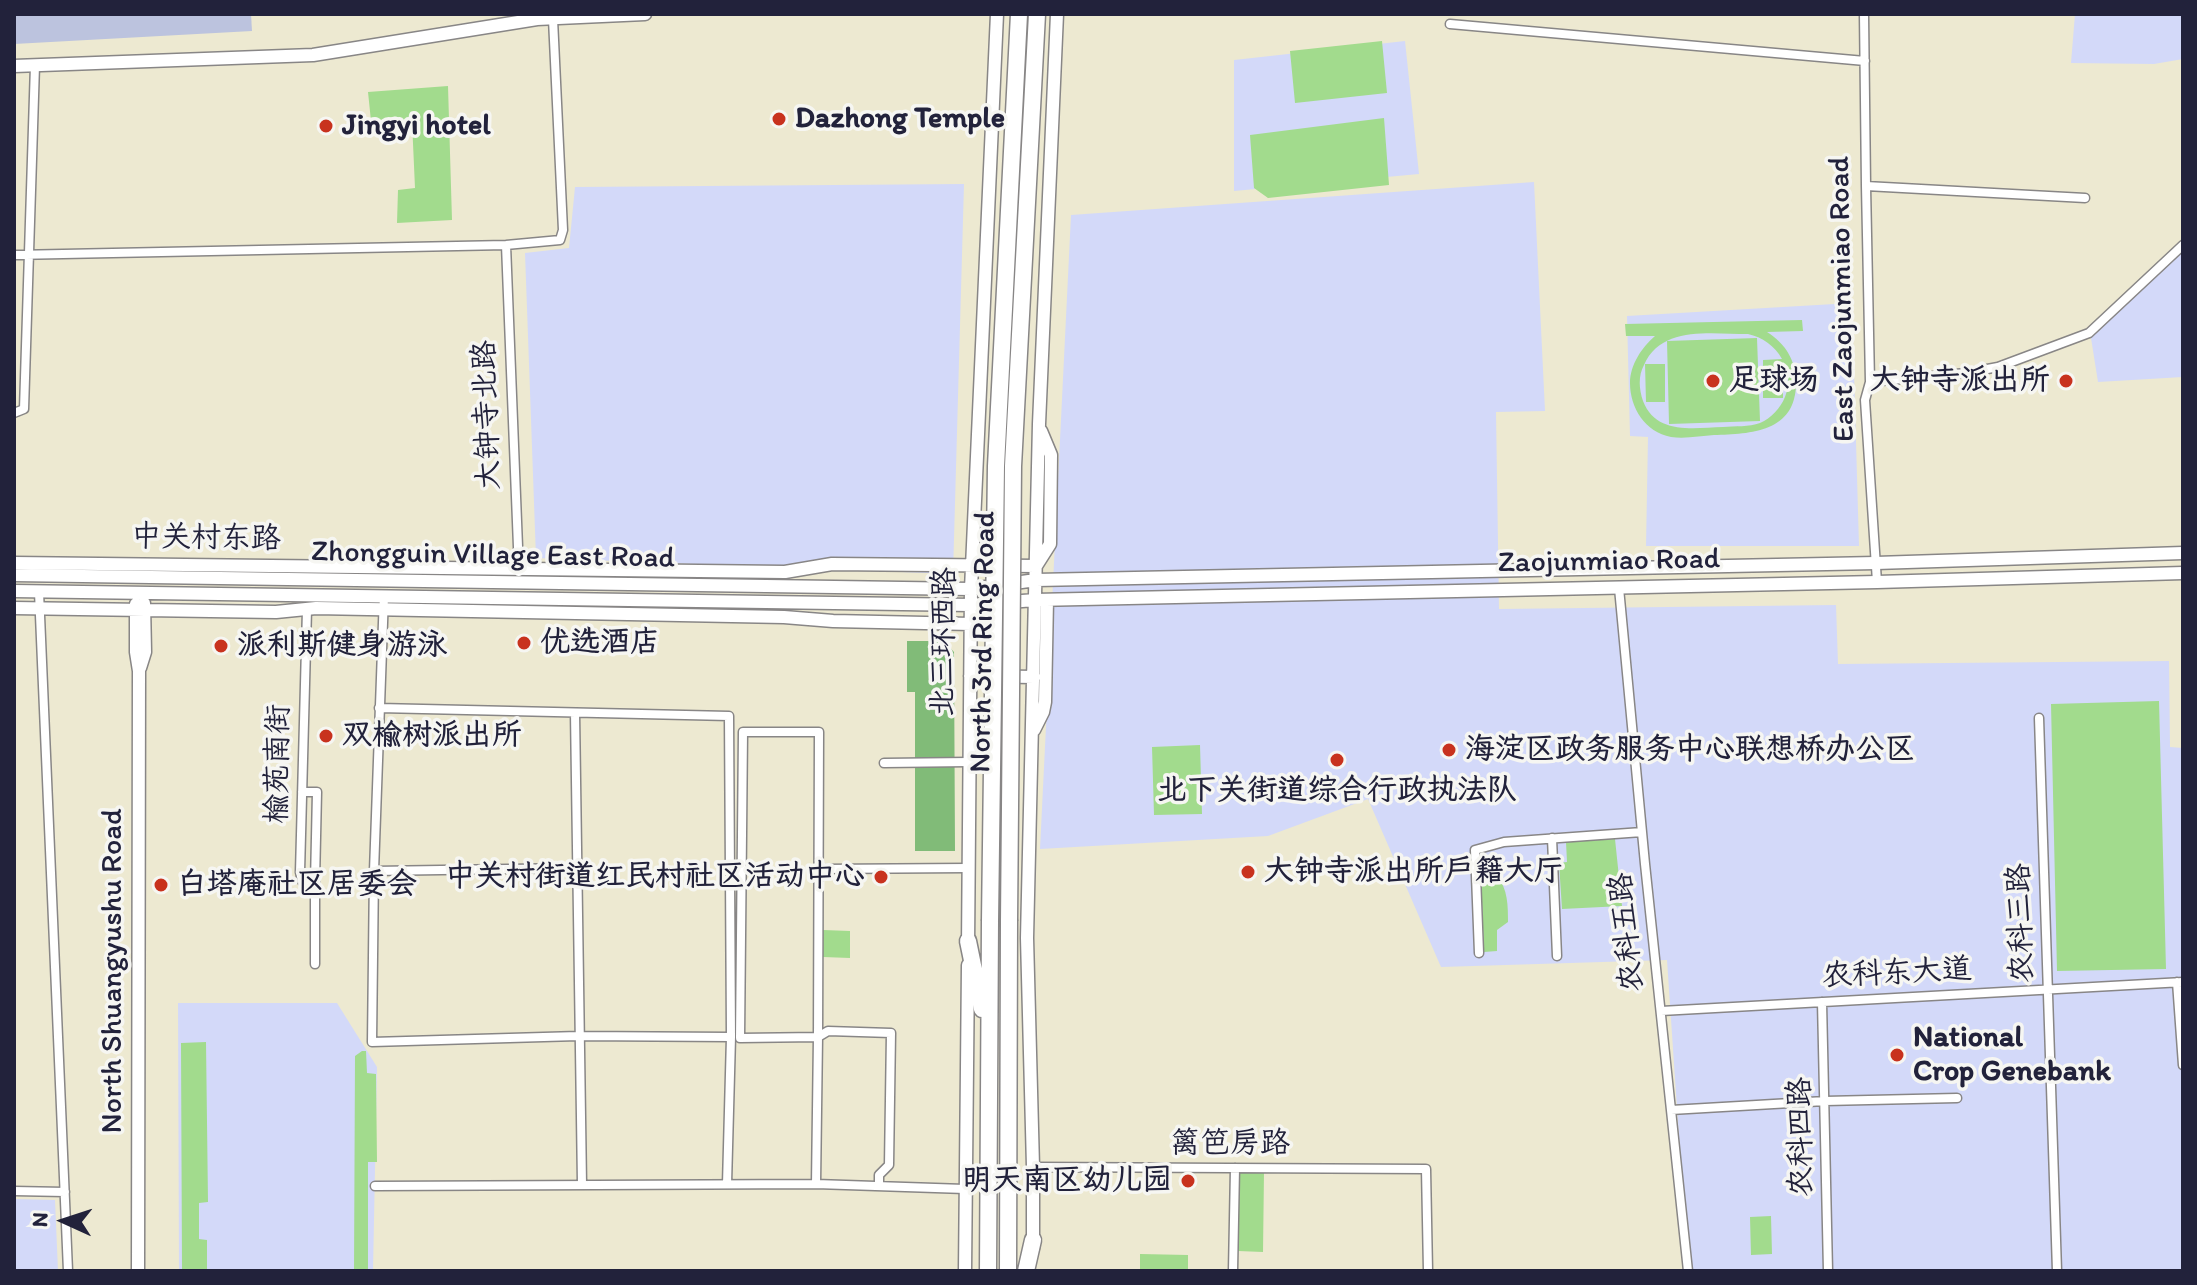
<!DOCTYPE html>
<html>
<head>
<meta charset="utf-8">
<style>
	body { margin:0 }
	#map { position:relative; width:2197px; height:1285px; overflow:hidden; background:#ede9d1; font-family:Itim,sans-serif }
	canvas { display:block }
	.frame { position:absolute; inset:0; border:16px solid #22223b; pointer-events:none }
	.north { position:absolute; left:24px; top:1181px; width:80px; height:80px; -webkit-text-stroke:6px #f6f6f2; paint-order:stroke; rotate:273deg; font-size:22px; font-weight:700; line-height:32px; text-align:center; color:#22223b }
	.north::after { content:''; display:block; margin:auto; width:28px; height:36px; background:#22223b; clip-path:polygon(50% 0,100% 100%,50% 72%,0 100%) }
</style>
</head>
<body>
<div id="map">
<canvas width="2197" height="1285"></canvas>
<div class="frame"></div>
<div class="north">N</div>
</div>
<script>
const context = document.querySelector('canvas').getContext('2d');
context.lineJoin = 'round';
function paint(path, color) { context.fillStyle = color; context.fill(path, 'evenodd'); }
function stroke(path, color, width, dash) { context.strokeStyle = color; context.lineWidth = width; context.lineCap = dash ? 'butt' : 'round'; context.setLineDash(dash || []); context.stroke(path); }
function drawText(font, color, halo, rows, align = 'center') {
  context.font = font + ' Itim,"LXGW WenKai TC",sans-serif'; context.lineWidth = 7; context.setLineDash([]); context.textBaseline = 'middle'; context.strokeStyle = halo; context.fillStyle = color; for (const [text, x, y, turn = 0] of rows) {
    context.save(); context.translate(x, y); context.rotate((+turn || 0) * Math.PI / 180); context.textAlign = isNaN(turn) ? turn : align; if (halo) context.strokeText(text, 0, 0); context.fillText(text, 0, 0); context.restore();
  }
}
paint(new Path2D(`
	M2075,14H2183V59L2154,64L2071,63Z
	M1405,41L1419,174L1234,191V60Z
	M1534,182L1545,411L1496,412L1499,609L1836,605L1838,664L2169,661L2170,747L2183,748V1271H1688L1667,960L1441,967L1368,799L1268,836L1040,849L1071,215Z
	M964,184L953,574L536,558L525,253L569,248L575,187Z
	M2183,251V377L2098,382L2091,338Z
	M1852,303L1859,546H1646L1648,437L1630,436L1627,316Z
	M178,1003H337L377,1067L373,1271H179Z
	M14,1199L55,1200L58,1271H14Z`), '#d3d9f9');
paint(new Path2D(`
	M14,14H251L252,31L14,44Z`), '#bcc3de');
paint(new Path2D(`
	M1382,41L1387,93L1295,103L1290,51Z
	M448,86L452,220L397,223L398,190L415,188L412,121H371L368,92Z
	M1384,118L1389,185L1268,198L1254,188L1250,135Z
	M1802,320L1803,331L1767,332C1786,344 1796,361 1796,383C1796,432 1751,434 1714,435C1701,436 1685,439 1671,437C1645,432 1630,408 1630,383C1630,365 1642,347 1655,336H1626L1625,324ZM1748,334C1762,337 1775,346 1782,359L1763,360V398H1783V362C1796,384 1783,413 1760,423C1749,427 1735,426 1723,427C1693,428 1656,435 1643,401C1639,389 1638,376 1644,365C1661,325 1712,334 1748,334Z
	M1757,338L1760,421L1669,424L1667,341Z
	M1645,364H1665V402H1646Z
	M2159,701L2166,969L2057,971L2051,704Z
	M1200,745L1202,814L1154,815L1152,747Z
	M1615,839L1622,906L1562,909L1559,863L1567,862L1566,842Z
	M1481,876H1497C1508,889 1508,906 1508,922L1497,930V951L1484,952Z
	M823,930L850,931V958L823,957Z
	M206,1042L208,1202L199,1203V1239L207,1240V1271H182L181,1043Z
	M362,1051H366L367,1073L376,1074L377,1162H368V1271H354L355,1056Z
	M1239,1171L1264,1172L1263,1252L1238,1251Z
	M1771,1216L1772,1254L1751,1255L1750,1217Z
	M1140,1254L1188,1255V1271H1140Z`), '#a2db8d');
paint(new Path2D(`
	M907,641H944L954,652L955,851H915V692H907Z`), '#81bb78');
const street = new Path2D(`
	M1864,14L1866,186L1870,382L1865,400L1877,582
	M1450,24L1865,61
	M1866,186L2085,198
	M506,245L519,572
	M14,255L506,245L560,240L563,230L553,19
	M1870,382L1966,373L1998,367L2089,333L2183,245
	M14,413L24,409L35,65
	M1619,588L1645,864L1688,1271
	M39,592L68,1271
	M384,595L374,871L372,1042L578,1036L731,1037
	M379,708L729,716L731,1037L727,1184
	M575,713L582,1184
	M2039,718L2057,1271
	M743,732H819L818,1037L740,1038Z
	M884,763L969,762
	M302,792H317L315,882L302,881L300,872L307,609
	M1552,838L1557,956
	M820,869L968,868
	M374,871L576,868
	M1479,953L1475,850L1504,842L1642,832
	M315,964V882
	M2177,982L2183,1065
	M1822,1002L1828,1271
	M1661,1011L2183,982
	M1671,1110L1825,1101L1957,1098
	M1033,1167L1426,1169L1428,1271
	M816,1184L818,1037L828,1031L891,1033L889,1165L879,1175V1186
	M375,1186L816,1184L965,1189
	M14,1191L65,1192
	M1233,1271L1235,1168`);
const secondary = new Path2D(`
	M14,66L313,55L537,19L645,14
	M14,563L785,572L832,564L1036,566
	M1036,566L1050,544L1051,455L1041,431
	M14,575L971,589L1036,580L1876,563L2183,553
	M14,591L971,605L1035,600L1877,582L2183,573
	M136,604V652L139,671L138,1271
	M14,608L276,612L316,608L784,617L833,621L971,624
	M1001,662L1003,577
	M140,668L145,652L144,603
	M970,676L1034,677
	M1034,730L1043,712L1045,702L1047,600
	M968,946L971,589L997,14
	M1033,1248V1167L1027,938L1039,424L1057,14
	M965,1271L968,965`);
const highway = new Path2D(`
	M968,941L982,1009
	M988,1271L990,921
	M1008,1271L1009,921
	M1026,1271L1033,1240`);
stroke(street, '#888686', 11);
stroke(secondary, '#888686', 15);
stroke(highway, '#888686', 19);
stroke(street, '#fff', 8);
stroke(secondary, '#fff', 12);
stroke(highway, '#fff', 16);
const highwayBridge = new Path2D(`
	M990,921L996,466L1019,14
	M1009,921L1013,466L1037,14`);
stroke(highwayBridge, '#888686', 19, []);
stroke(highwayBridge, '#fff', 16);
for (const [x, y, r, color] of [
	[779,119,8,"#c8321e"],
	[326,126,8,"#c8321e"],
	[1713,381,8,"#c8321e"],
	[2066,381,8,"#c8321e"],
	[524,643,8,"#c8321e"],
	[221,646,8,"#c8321e"],
	[326,736,8,"#c8321e"],
	[1449,750,8,"#c8321e"],
	[1337,760,8,"#c8321e"],
	[1248,872,8,"#c8321e"],
	[881,877,8,"#c8321e"],
	[161,885,8,"#c8321e"],
	[1897,1055,8,"#c8321e"],
	[1188,1181,8,"#c8321e"]
]) { const dot = new Path2D(); dot.arc(x, y, r, 0, 2 * Math.PI); context.fillStyle = color; context.fill(dot); stroke(dot, '#f6f6f2', 3); }
drawText('bold 30px', '#22223b', '#f6f6f2', [
	["Dazhong Temple",795,119],
	["Jingyi hotel",342,126],
	["足球场",1729,381],
	["大钟寺派出所",2050,381,"right"],
	["优选酒店",540,643],
	["派利斯健身游泳",237,646],
	["双榆树派出所",342,736],
	["海淀区政务服务中心联想桥办公区",1465,750],
	["北下关街道综合行政执法队",1337,791,"center"],
	["大钟寺派出所户籍大厅",1264,872],
	["中关村街道红民村社区活动中心",865,877,"right"],
	["白塔庵社区居委会",177,885],
	["National",1913,1038],
	["Crop Genebank",1913,1072],
	["明天南区幼儿园",1172,1181,"right"]
], 'left');
drawText('30px', '#22223b', '#f6f6f2', [
	["East Zaojunmiao Road",1843,299,-91],
	["大钟寺北路",488,415,-92],
	["中关村东路",206,539,1],
	["Zhongguin Village East Road",493,556,1],
	["Zaojunmiao Road",1609,562,-1],
	["北三环西路",945,642,-89],
	["North 3rd Ring Road",984,642,-89],
	["榆苑南街",279,764,-89],
	["农科三路",2022,923,-92],
	["农科五路",1628,932,-96],
	["North Shuangyushu Road",113,971,-90],
	["农科东大道",1897,974,-3],
	["农科四路",1802,1137,-91],
	["篱笆房路",1230,1144]
]);
</script>
</body>
</html>
